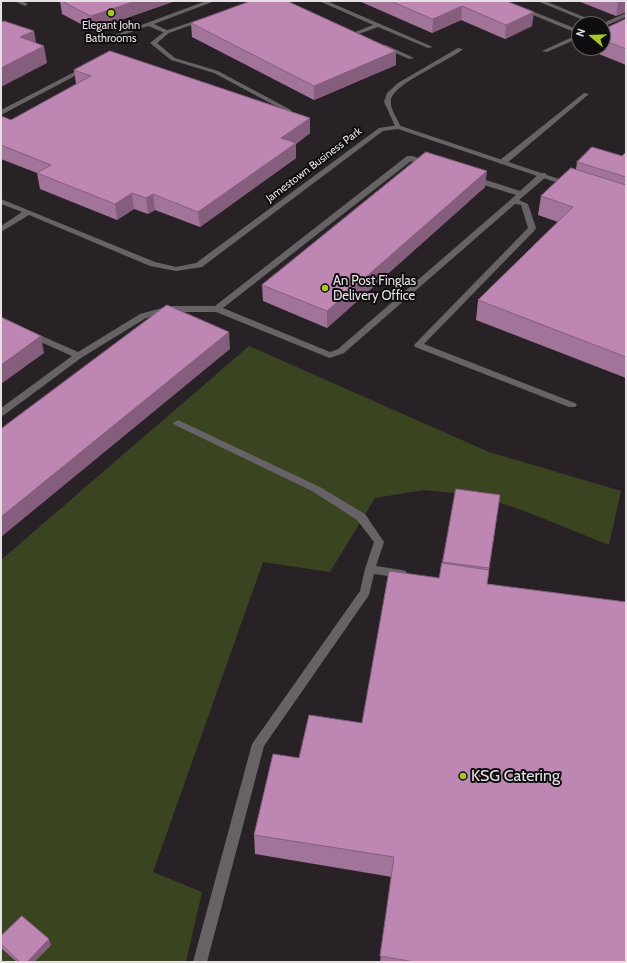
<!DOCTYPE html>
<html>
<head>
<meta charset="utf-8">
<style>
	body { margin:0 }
	#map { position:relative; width:627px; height:963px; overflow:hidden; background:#282227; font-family:Cabin,sans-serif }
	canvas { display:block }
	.frame { position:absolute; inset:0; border:2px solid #e6e1e5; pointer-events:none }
	.north { position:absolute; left:571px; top:16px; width:40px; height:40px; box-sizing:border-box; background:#0f0d0f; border:1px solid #656265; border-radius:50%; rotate:289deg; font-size:11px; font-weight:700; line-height:16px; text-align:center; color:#e6e1e5 }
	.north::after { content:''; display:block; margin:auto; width:14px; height:18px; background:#a5c823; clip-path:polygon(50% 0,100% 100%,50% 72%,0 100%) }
</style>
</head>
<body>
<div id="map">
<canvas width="627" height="963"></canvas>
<div class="frame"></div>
<div class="north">N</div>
</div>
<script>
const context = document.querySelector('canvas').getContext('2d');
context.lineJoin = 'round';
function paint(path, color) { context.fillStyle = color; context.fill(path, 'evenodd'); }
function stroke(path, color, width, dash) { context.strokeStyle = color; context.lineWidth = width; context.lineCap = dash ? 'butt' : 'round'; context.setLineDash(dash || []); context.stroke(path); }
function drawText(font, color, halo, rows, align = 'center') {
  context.font = font + ' Cabin,sans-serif'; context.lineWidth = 4; context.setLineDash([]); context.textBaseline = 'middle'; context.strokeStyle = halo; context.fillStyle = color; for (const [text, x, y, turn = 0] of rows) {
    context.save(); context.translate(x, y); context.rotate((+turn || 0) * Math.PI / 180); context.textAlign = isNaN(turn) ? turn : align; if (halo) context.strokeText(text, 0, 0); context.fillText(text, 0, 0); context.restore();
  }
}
paint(new Path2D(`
	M249,346L489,452L621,491L609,545L522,510L475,495L424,490L375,498L330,572L263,562L153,872L202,892L186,962H1V560Z`), '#3a4420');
paint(new Path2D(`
	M14,1H22L28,4L25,6Z
	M206,1H215L154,24L169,31V33H165L148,26L103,42L98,41Z
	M319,1H327L433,47L428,48L378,27L359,34H355V32L373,25Z
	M499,1H507L579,30V34Z
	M537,1H545L601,24L626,13V17L603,27V24H593Z
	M579,34V38L547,52L542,51Z
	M382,45H386L414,58L409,59L382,47Z
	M458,48L463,49C450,61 391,84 391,101C390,109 398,120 401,127L396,128L384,102L387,93L398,83Z
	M86,66L89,68L88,69L1,115V110Z
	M584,93L589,94L506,164H500V160Z
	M407,156H413L433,164L429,166L411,161L223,308L330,352L338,349L516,195L471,181V177H477L520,191L540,173H546V177L519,200L528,204L536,228L535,230L424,344L575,403L577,405L575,407H569L415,347L414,345L528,228L521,205L515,204L344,353L330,358L327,357L216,312H169L146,318L81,358L4,415L1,416V408L72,356L27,336L26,334L27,332H33L78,352L140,314L169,306H215Z
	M178,420L320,487L365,514L384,542L376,566L402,570L406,571L407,574L406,577L402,578L374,574L369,595L264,746L207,962H193L252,744L360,591L365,569L374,542L357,520L312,491L175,425L173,423Z`), '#666265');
paint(new Path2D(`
	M200,19L205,20L169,33L157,43L175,58L218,71L291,110V112H287L214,73L171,60L150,43L165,31Z
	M398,125L574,184L573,186H567L398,129L383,131L202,267L176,271L150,266L29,215L1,232V226L22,212L1,204V199L155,262L176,267L196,263L379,128Z`), '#666265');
paint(new Path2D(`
	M60,1H175L92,30L62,14Z
	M359,1H506L532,26L505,39L461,20L432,33Z
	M578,1H626V12L616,16Z
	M626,12V65L589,50L590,48H603V30L625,19Z
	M191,23L396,65L314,100L192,37Z
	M74,70L310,118V133L296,144V158L200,227L155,210L148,214L134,209L117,220L40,189L37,173L1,159V116L11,120L76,84Z
	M626,152V378L476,320L478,300L558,222L538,215L541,196L576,169L577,162L622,156Z
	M485,187L327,328L263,301L262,285Z
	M456,489L500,495L487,584L626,962H380L392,877L255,854L254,835L299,758L362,723L439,578L442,563Z
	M1,936L51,945L34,962H17L1,948Z`), '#a3749a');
paint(new Path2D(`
	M135,1H175L92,30L91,16Z
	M621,1H626V12L616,16L618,2Z
	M462,6L461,20L432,33L433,19Z
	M534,12L532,26L505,39L506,25Z
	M34,31L37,48L20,37Z
	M44,46L47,63L1,87V68Z
	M396,51V65L314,100V86Z
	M310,118V133L296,144V158L200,227L198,212L281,138Z
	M487,171L485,187L327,328V311Z
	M132,193L134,209L117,220L115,204Z
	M153,194L155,210L148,214L146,198Z
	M229,332L230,349L1,537V517Z
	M41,336L44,353L1,384V365Z
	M49,939L51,945L34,962H27Z`), '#855e7d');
const building = new Path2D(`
	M62,1H135L91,16Z
	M251,1H287L396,51L314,86L191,23Z
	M391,1H506L534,12L506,25L462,6L433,19Z
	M626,19V49L603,40V30Z
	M4,21L34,31L20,37L44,46L1,68V23Z
	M110,51L310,118L281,138L296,143L198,212L153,194L146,198L132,193L115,204L37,173L51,165L1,145V116L11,120L91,76L74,70Z
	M592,147L622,156L626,152V177L577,162Z
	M426,152L487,171L327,311L262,285Z
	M571,168L626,185V357L478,300L573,207L541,196Z
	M167,305L229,332L1,517V429Z
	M1,317L41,336L1,365Z
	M456,489L500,495L489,568L443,562Z
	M442,563L489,570L487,584L626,602V962H415L380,956L394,857L254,835L273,754L299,758L309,715L362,723L389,571L439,578Z
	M22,916L49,939L27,962H20L1,944V936Z`);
paint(building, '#be87b3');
stroke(building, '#855e7d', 1);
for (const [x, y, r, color] of [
	[111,13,4,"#a5c823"],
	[325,288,4,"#a5c823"],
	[463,776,4,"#a5c823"]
]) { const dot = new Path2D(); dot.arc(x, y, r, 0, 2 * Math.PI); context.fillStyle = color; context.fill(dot); stroke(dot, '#0f0d0f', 1.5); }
drawText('11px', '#e6e1e5', '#0f0d0f', [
	["Elegant John",111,26],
	["Bathrooms",111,39]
]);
drawText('11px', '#e6e1e5', '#0f0d0f', [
	["Jamestown Business Park",314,165,-37]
]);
drawText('13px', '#e6e1e5', '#0f0d0f', [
	["An Post Finglas",333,281],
	["Delivery Office",333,296]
], 'left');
drawText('16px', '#e6e1e5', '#0f0d0f', [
	["KSG Catering",471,776]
], 'left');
</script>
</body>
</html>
